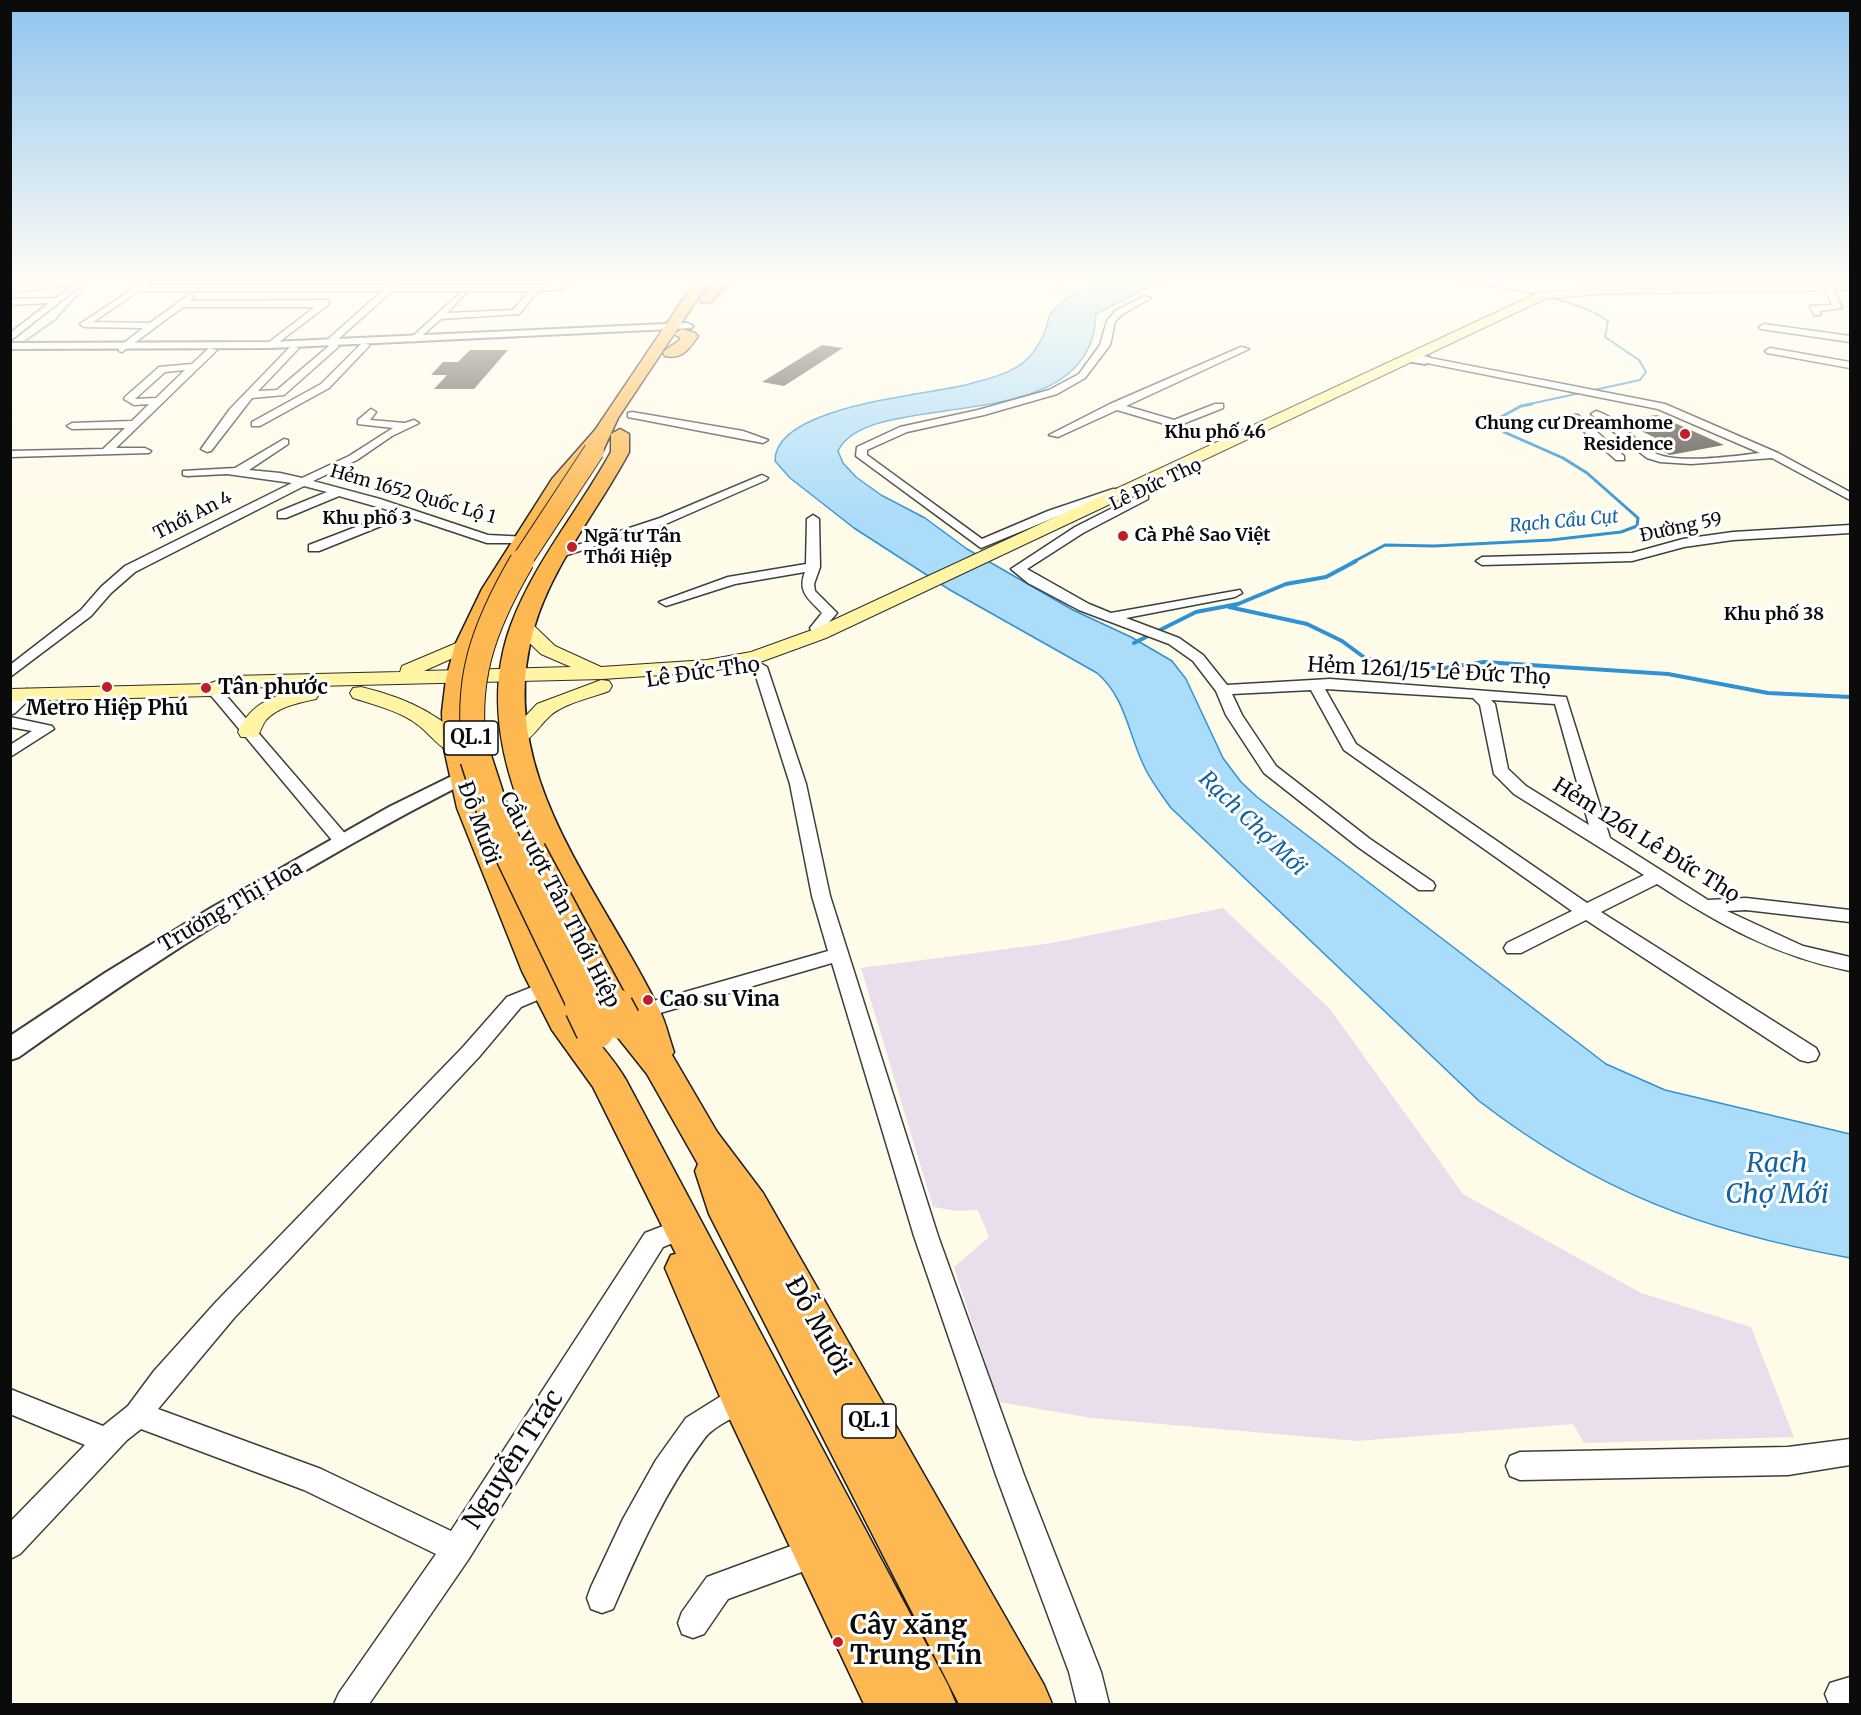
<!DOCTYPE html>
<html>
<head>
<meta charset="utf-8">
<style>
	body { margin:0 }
	#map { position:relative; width:1861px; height:1715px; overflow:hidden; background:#fffbe9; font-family:Merriweather,serif }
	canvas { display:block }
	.frame { position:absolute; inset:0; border:12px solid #0b0b0b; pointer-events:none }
</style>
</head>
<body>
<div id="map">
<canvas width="1861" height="1715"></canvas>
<div class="frame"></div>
</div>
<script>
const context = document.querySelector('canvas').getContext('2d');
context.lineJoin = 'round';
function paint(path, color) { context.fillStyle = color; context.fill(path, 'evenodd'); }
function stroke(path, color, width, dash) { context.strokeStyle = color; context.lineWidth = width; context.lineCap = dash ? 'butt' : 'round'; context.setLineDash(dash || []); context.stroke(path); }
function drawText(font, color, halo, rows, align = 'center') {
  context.font = font + ' Merriweather,serif'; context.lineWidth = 6; context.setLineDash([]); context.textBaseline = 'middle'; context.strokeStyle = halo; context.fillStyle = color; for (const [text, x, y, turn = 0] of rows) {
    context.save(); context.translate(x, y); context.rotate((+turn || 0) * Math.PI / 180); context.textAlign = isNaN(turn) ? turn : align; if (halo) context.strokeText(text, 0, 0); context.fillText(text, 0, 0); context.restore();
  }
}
paint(new Path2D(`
	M1223,908L1330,1009L1463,1194L1641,1293L1751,1327L1794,1437L1584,1443L1573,1424L1357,1441L1092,1418L998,1402L954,1267L989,1237L978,1210L958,1211L933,1207L861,968L1052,943Z`), '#e9deeb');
const water = new Path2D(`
	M1107,280H1174L1144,289L1096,314C1093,443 869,385 838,451L843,463L856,477L881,495L925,518L967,549L1073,610L1131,637L1172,661L1186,679L1223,758L1241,782L1257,797L1606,1064L1665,1090L1850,1134V1258C1703,1231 1599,1193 1479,1101L1171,808C1161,794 1150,780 1143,764C1128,732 1125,697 1097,673L950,590L854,528L790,478L775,461C774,405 930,395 969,384C987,379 1014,373 1027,359C1035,352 1043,338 1046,328C1048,324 1047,319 1050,315C1060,298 1090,285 1107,280Z`);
paint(water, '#abdcf9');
stroke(water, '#2f92d3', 1.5);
stroke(new Path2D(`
	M1448,280C1493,287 1572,295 1608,321L1605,337L1639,360L1646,372L1640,380L1525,405
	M10,352L55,320L91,280`), '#2f92d3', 2);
stroke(new Path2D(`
	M1353,562L1385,545L1434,546L1551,540L1621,532L1637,526L1638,518L1587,473L1563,458L1504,432L1499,424L1501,417L1521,406L1532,404`), '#2f92d3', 3);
stroke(new Path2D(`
	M1229,607L1307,624L1342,641L1365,658L1398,667L1444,668L1484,662L1668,674L1768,693L1850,697
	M1134,643L1196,612L1238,604L1286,584L1326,577L1356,561`), '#2f92d3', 4);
paint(new Path2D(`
	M822,345L843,348L784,386L762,382Z
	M470,350H508L474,389H434L447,375H431L443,362H458Z
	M1657,415L1724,445L1670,455L1647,444L1662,441L1618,420Z`), '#544c47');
const minor = new Path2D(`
	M67,280L85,282L10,341V333L49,303L10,305V299L56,298L74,284L10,293V288Z
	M146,280L150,282L146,285H388L393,283L397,285H544L572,280L564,289L538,291L519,314L441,319L415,342L412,341V337L462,291H392L334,343L339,346L337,348L284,395L252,398L211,451L207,452L201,449L230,409L291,346L299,348L258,391L277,390L329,346L324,343L326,341L382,291H139L93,322L150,323L190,294L194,297L190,301L329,300V304L271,348L268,347V343L315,307H183L122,352L119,351V347L143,328L84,327L80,324ZM462,291H529L513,310L447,313L466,293Z
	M1828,284L1832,286L1842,308L1820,311V315H1814L1810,306L1832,305L1824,286Z
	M1144,296L1151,298L1121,315L1115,322L1110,345L1085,378L1057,394L984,415L907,432L867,450V455L982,539L1048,511L1113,489H1121V495L1056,517L981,548L856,456L857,447L900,427L978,410L1049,390L1079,374L1100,345L1107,321L1115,311Z
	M1764,324L1850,336V342L1761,329L1759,327Z
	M362,343L370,345L329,388L260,426H252V422L321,384Z
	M1241,347L1249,349L1126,406L1174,420L1215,404H1223V408L1175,427L1117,410L1058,437L1049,435L1110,404Z
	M209,348L217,350L116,448H145L151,451L149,453L10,457V451L103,449L125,428L72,429L67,426L72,423L132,421L149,404L134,405L124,399L125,397L159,367L192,364ZM185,370L156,398L135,399L165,372Z
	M1770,348L1850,362V368L1767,353L1765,351Z
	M1425,357L1665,404L1778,453L1850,492V500L1772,458L1691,464L1660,462L1647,458L1591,414L1596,411C1619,418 1633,440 1653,452C1674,465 1735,456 1760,453L1658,409L1422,362V358Z
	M371,409L376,412L370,420L405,423L414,420L419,423L392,436L357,460L313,481L380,499L488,535L528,537V543H487L406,516L319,551H309V545L395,512L339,496L286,518H278V512L327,492L304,486L135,572L111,593L91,616L10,677V665L81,610L101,587L125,566L292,483L227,474L187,476L183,475V471L235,468L284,439L288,440V444L249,470L280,473L302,478L349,456L393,428L358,424V420Z
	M632,412L743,431L768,440L763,443L628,417V413Z
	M1570,415H1578L1624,456V460H1616L1570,419Z
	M762,475L768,478L766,480L668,523L567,555L562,556L556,552L660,518Z
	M1144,492L1148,493V499L1083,533L1027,569L1089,604L1111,613L1240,590L1242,593L1235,597L1126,618L1179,638L1203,655L1227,685L1330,679L1566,697L1610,838L1708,900L1746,898L1850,910V922L1746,910L1727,911L1803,946L1850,957V971C1775,956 1720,925 1657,884L1601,912L1816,1048L1819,1054L1816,1060L1808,1062L1800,1060L1586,920L1521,953H1507L1504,948L1507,943L1572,911L1344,750L1311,690L1232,694L1242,715L1276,766L1370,839L1433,882L1435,886L1433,890H1419L1358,847L1264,773L1226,715L1216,691L1193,661L1169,644L1079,610L1028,583L1011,569L1075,527ZM1325,689L1473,698L1480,705L1494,774L1514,794L1644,875L1587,903L1356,744ZM1491,700L1555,704L1589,825L1526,786L1508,769L1495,704Z
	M813,515L819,519L820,567L814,584L815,591L837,613L824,628V637H814L810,628L822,613C809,599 797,592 805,572L735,584L666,606L659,602L728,577L806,564L807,519Z
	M1850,525V533L1733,540L1684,547L1632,561L1482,565L1476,561L1482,557L1632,553L1683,539L1733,532Z
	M760,663L767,667L806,784L830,896L938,1236L1024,1475L1101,1672L1109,1704H1077L1069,1672L996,1475L914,1236L832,963L643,1018L636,1016L633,1011L636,1006L828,951L812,896L790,784L753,667Z
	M27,689L35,694L15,713L10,715V701Z
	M219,691L224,693L348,837L351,841L348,845H336L214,699L211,696Z
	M10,717L52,726L54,729L10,757V745L32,731L10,727Z
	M547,981L554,983L557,988L554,993L521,1007L479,1057L234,1318L158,1409L321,1469L451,1531L645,1233L686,1217L695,1220L698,1227L695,1234L663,1247L468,1560L369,1704H334L339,1693L436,1554L304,1490L141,1429L127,1440L20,1554L10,1559V1522L85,1445L10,1414V1389L103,1426L128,1406L154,1371L216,1302L463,1047L507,997Z
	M742,1383L752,1387L756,1396C746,1417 717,1421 704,1439C665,1491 639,1550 613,1609L602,1613L591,1609L587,1598L591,1587L623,1519L656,1460L686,1418Z
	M1850,1439V1465L1788,1475L1520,1480L1510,1476L1506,1466L1510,1456L1520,1452L1788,1447Z
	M818,1536L829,1540L833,1551L829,1562L728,1599L704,1634L693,1638L682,1634L678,1623L682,1612L707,1577Z
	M1850,1677V1704H1829L1825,1694L1830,1683Z`);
const tertiary = new Path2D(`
	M687,323L693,326L691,328L271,348L10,349V343L271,342Z
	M1411,354L1429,357L1431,360L1425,364L1407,361L1405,358Z
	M460,772L467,774L470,778L467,782C312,861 161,955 19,1057L10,1060V1036L105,973L211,908L389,807Z`);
const secondary = new Path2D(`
	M1850,282V290L1600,294L1545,299L826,638L763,661L707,672L603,679L234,688L211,696L10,701V689L208,684L231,676L400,672L402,666L466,639L473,641L476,645L473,649L424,671L571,667L541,654L516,630L513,626L516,622H530L555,646L601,667L707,660L751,652L812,630L1538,293L1600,286Z
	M601,680L609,681L612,686L609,691C591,698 565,703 551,715C537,727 527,750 506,745L503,740L537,704Z
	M361,687C399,696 444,713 467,747L464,752C444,757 433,736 418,725C400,711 375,705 353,698L350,693L353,688Z
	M308,688L316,689L319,694L316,699C299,703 279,706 266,720C262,725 261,731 257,737H241L238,732C251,701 278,694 308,688Z`);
const trunk = new Path2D(`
	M696,280H710L618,418L601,455L590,456C565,484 547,518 527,550C509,580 491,610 480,643C449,735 489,825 527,908C543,942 557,978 575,1011C590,1036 612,1055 626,1080L948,1685L956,1704H864L726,1411L665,1268L671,1255L676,1254L593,1087L552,1030L522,971L457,808L443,744L442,712L446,679L455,645L482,589L552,479L595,430Z
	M718,280H732L711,302H701V296Z
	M682,329L695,333L698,336C690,348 682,360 665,356L663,353C668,346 676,345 681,338L674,334Z
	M620,429L629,434V452C599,509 552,565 534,628C492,773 600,887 659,1009C666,1023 669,1038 674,1052L672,1055L717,1132L763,1193L1044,1685L1052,1704H959L709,1214L695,1171L698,1164L647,1074L604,1020L609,1011L625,1009C567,895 461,759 511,625C534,563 579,510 611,452V434Z`);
stroke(minor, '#3e3e3e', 3);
stroke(tertiary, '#3e3e3e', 4);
stroke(secondary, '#2d2d2d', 2);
stroke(trunk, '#1c1c1c', 3);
paint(minor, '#fff');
paint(tertiary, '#fff');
paint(secondary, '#fff5a4');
paint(trunk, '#fdb852');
const trunkBridgeFar3 = new Path2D(`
	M521,562L594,451`);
const trunkBridgeFar2 = new Path2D(`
	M476,760C463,682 483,628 522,561`);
const trunkBridgeFar1 = new Path2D(`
	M476,759L499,830L585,1009
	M530,851L615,1009`);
const trunkBridge = new Path2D(`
	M584,1007L595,1030
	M614,1007L621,1020`);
stroke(trunkBridgeFar3, '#1c1c1c', 22, []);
stroke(trunkBridgeFar2, '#1c1c1c', 26, []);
stroke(trunkBridgeFar1, '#1c1c1c', 34, []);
stroke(trunkBridge, '#1c1c1c', 41, []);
stroke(trunkBridgeFar3, '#fdb852', 20);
stroke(trunkBridgeFar2, '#fdb852', 24);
stroke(trunkBridgeFar1, '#fdb852', 31);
stroke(trunkBridge, '#fdb852', 38);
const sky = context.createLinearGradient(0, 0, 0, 520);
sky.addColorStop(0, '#8fc4ef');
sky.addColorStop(0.54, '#fffdf5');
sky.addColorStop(1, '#fffdf500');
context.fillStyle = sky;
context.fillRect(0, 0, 1861, 520);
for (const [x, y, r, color] of [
	[1685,434,6,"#c01e26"],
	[1123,536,6,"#c01e26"],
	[572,547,6,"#c01e26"],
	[107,687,6,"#c01e26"],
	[206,688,6,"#c01e26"],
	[648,1000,6,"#c01e26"],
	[838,1642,6,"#c01e26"]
]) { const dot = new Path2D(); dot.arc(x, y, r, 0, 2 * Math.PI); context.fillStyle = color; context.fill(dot); stroke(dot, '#fff', 2); }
drawText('bold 18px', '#0b0b0b', '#fff', [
	["Chung cư Dreamhome",1673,424,"right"],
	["Residence",1673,445,"right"],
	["Cà Phê Sao Việt",1135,536],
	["Ngã tư Tân",584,537],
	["Thới Hiệp",584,558]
], 'left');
drawText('bold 18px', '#0b0b0b', '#fff', [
	["Khu phố 46",1215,433],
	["Khu phố 3",367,519],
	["Khu phố 38",1774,615]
]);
drawText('18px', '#0b0b0b', '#fff', [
	["Lê Đức Thọ",1156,485,-25],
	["Hẻm 1652 Quốc Lộ 1",413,495,16],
	["Thới An 4",193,516,-27],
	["Đường 59",1681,528,-12]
]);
drawText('italic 18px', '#1062a1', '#fff', [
	["Rạch Cầu Cụt",1564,522,-5]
]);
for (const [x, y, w] of [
	[471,738,54],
	[869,1421,54]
]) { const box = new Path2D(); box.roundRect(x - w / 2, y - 17, w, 34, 4.5); context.fillStyle = '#fff'; context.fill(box); stroke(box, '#0b0b0b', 1.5); }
drawText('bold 20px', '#0b0b0b', null, [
	["QL.1",471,738],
	["QL.1",869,1421]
]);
drawText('21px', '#0b0b0b', '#fff', [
	["Hẻm 1261/15 Lê Đức Thọ",1429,672,3],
	["Lê Đức Thọ",703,673,-8],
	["Đỗ Mười",478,823,70],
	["Hẻm 1261 Lê Đức Thọ",1646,841,32],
	["Cầu vượt Tân Thới Hiệp",559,900,63],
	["Trương Thị Hoa",231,907,-30]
]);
drawText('bold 21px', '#0b0b0b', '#fff', [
	["Tân phước",218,688],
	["Metro Hiệp Phú",107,709,"center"],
	["Cao su Vina",660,1000]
], 'left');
drawText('italic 22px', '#1062a1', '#fff', [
	["Rạch Chợ Mới",1252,824,44]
]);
drawText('26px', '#0b0b0b', '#fff', [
	["Đỗ Mười",817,1326,61],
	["Nguyễn Trác",514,1460,-57]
]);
drawText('bold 26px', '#0b0b0b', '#fff', [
	["Cây xăng",850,1627],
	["Trung Tín",850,1657]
], 'left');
drawText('italic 27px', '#1062a1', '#fff', [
	["Rạch",1777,1164],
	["Chợ Mới",1777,1195]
]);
</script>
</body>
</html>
